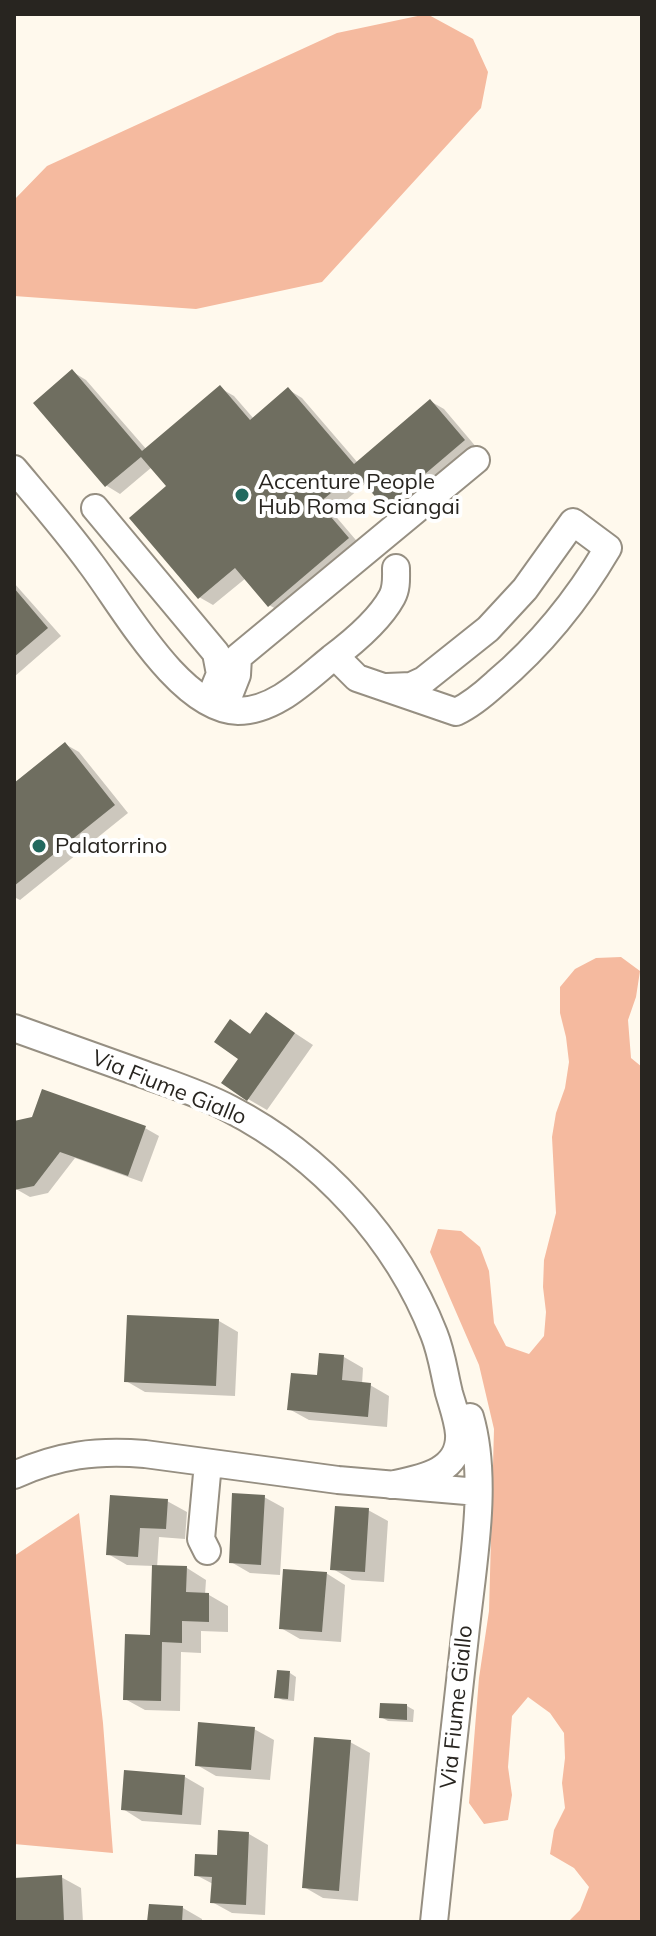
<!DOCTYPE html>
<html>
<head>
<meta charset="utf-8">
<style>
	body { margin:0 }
	#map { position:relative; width:656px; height:1936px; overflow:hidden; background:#fff9ed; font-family:Mulish,sans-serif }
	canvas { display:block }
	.frame { position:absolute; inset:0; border:16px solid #282520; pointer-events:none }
</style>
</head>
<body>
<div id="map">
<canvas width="656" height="1936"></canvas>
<div class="frame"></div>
</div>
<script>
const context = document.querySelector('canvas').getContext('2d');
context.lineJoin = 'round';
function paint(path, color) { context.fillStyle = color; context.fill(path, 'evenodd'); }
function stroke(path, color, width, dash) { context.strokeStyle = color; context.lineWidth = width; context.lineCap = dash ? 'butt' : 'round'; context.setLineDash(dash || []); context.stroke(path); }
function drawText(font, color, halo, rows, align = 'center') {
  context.font = font + ' Mulish,sans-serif'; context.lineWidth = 8; context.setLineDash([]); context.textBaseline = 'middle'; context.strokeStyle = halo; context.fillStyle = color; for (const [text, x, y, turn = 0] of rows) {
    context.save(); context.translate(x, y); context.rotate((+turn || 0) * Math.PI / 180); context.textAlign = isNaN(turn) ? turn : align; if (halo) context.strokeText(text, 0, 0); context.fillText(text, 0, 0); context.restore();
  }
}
paint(new Path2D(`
	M427,14L473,39L488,72L481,108L322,282L196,309L14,296V200L47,166L337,33Z
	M621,957L640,971L636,997L628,1020L631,1058L642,1067V1922H568L580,1910L589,1887L574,1868L550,1854L554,1830L565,1808L562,1783L565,1758L564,1733L550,1713L528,1697L512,1716L508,1767L512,1795L508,1820L484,1824L469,1803L479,1678L489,1611L494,1429L479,1365L430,1252L438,1229L461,1231L480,1247L489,1271L494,1323L506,1346L529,1354L544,1336L546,1312L543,1287L544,1260L556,1213L552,1137L556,1113L565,1088L569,1062L566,1037L560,1013V987L575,969L596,958Z
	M79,1513L103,1723L113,1853L14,1844V1556Z`), '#f5ba9f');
paint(new Path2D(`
	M73,372L86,380L147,450L220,388L234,396L254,419L289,390L302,398L358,463L430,401L444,409L477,448L400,515L386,507L366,483L332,512L361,546L283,613L269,605L246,578L213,605L199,597L169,486L152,467L120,494L107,486L36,403Z
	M14,583L61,636L14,677Z
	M65,744L79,752L128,813L20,900L14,897V785Z
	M266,1014L313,1045L267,1110L248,1099L241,1059L231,1022L252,1035Z
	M14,1123L145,1128L159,1136L142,1182L75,1158L48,1193L30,1197L16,1189L14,1180Z
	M219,1321L238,1332L235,1396L145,1392L126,1381Z
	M344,1357L363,1368L362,1384L370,1385L389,1396L387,1427L309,1420L289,1409L318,1377Z
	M264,1497L284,1508L280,1575L250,1573L231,1562Z
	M167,1501L187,1512L185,1539L159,1537L157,1568H187L206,1580L205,1595H209L228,1606V1632L201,1631V1653L181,1652L180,1711L145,1710L125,1699L152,1637L154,1566L127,1565L108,1554Z
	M368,1510L388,1521L384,1582L352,1580L333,1569Z
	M326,1573L345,1585L341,1642L300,1639L281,1628Z
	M290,1673L296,1677L294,1701L283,1700L276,1697Z
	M407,1706L414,1710L413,1722L388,1721L381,1717Z
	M254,1729L274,1740L270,1780L216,1776L197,1765Z
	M350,1742L370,1753L358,1901L323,1898L304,1887Z
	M185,1777L204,1788L201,1825L142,1821L123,1809Z
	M249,1834L268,1845L265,1915L232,1913L212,1902L213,1884L196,1875Z
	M61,1877L81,1888L83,1922H14V1880Z
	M183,1908L202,1919V1922H149Z`), '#0003');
paint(new Path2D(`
	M72,369L142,451L220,385L250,420L288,387L354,464L430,399L465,440L385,508L355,473L319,503L349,538L268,607L235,568L198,599L129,518L166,486L141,457L105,487L33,403Z
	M14,588L48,628L14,657Z
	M65,742L115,805L14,886V783Z
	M266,1012L295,1033L247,1101L221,1083L238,1059L214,1042L230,1019L250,1034Z
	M42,1089L146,1126L128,1176L60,1152L34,1186L14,1190V1121L32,1117Z
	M127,1315L219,1319L216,1386L124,1382Z
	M319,1353L344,1355L342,1380L371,1383L368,1417L287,1410L291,1373L317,1375Z
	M232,1493L265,1495L261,1565L229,1563Z
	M110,1495L168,1499L166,1529L140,1528L138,1557L106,1555Z
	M335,1506L369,1508L365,1572L330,1570Z
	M152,1565L187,1566L186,1592L209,1593V1622L182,1621V1643L162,1642L161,1701L123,1700L125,1634L150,1635Z
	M283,1569L327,1572L322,1632L279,1629Z
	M277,1670L290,1671L288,1699L274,1698Z
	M380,1703L407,1704V1720L379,1718Z
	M198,1722L255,1727L251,1770L195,1766Z
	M314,1737L351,1740L339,1891L302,1888Z
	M124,1770L185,1775L182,1815L121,1810Z
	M218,1830L249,1832L246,1905L210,1903L212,1877L194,1876L195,1854L217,1855Z
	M62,1875L64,1922H14V1878Z
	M149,1904L183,1906L182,1922H147Z`), '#6f6e60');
const minor = new Path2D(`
	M14,469C40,500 67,531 91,564C123,606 180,710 238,711C275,711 305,680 332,658C352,643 380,619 392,597C397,588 396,578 396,568
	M95,508L216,653L220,674L209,701
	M335,656L357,678L456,712C471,705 484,694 496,683C542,644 578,599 608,548L573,522L525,589L488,629L424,680L411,686L387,687
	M224,708L237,675L238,657L476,460
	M14,1028C56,1043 98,1058 140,1073C170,1084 202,1094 230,1109C321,1156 397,1239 434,1334C442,1354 444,1373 449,1393C453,1407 458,1420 459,1434C461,1473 419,1479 390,1485
	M14,1475C59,1455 96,1450 145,1454L338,1480L478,1492
	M207,1551L201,1539L208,1463
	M434,1922C444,1827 454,1731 465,1636C472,1568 489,1482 470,1417`);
stroke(minor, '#968f82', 30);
stroke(minor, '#fff', 26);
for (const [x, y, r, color] of [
	[242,495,8,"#22695f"],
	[39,846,8,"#22695f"]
]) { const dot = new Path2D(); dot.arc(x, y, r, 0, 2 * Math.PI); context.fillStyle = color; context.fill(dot); stroke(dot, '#fff', 3); }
drawText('22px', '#282520', '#fff', [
	["Accenture People",258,482],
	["Hub Roma Sciangai",258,507],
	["Palatorrino",55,846]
], 'left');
drawText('22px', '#282520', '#fff', [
	["Via Fiume Giallo",169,1088,22],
	["Via Fiume Giallo",457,1707,-84]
]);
</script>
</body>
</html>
